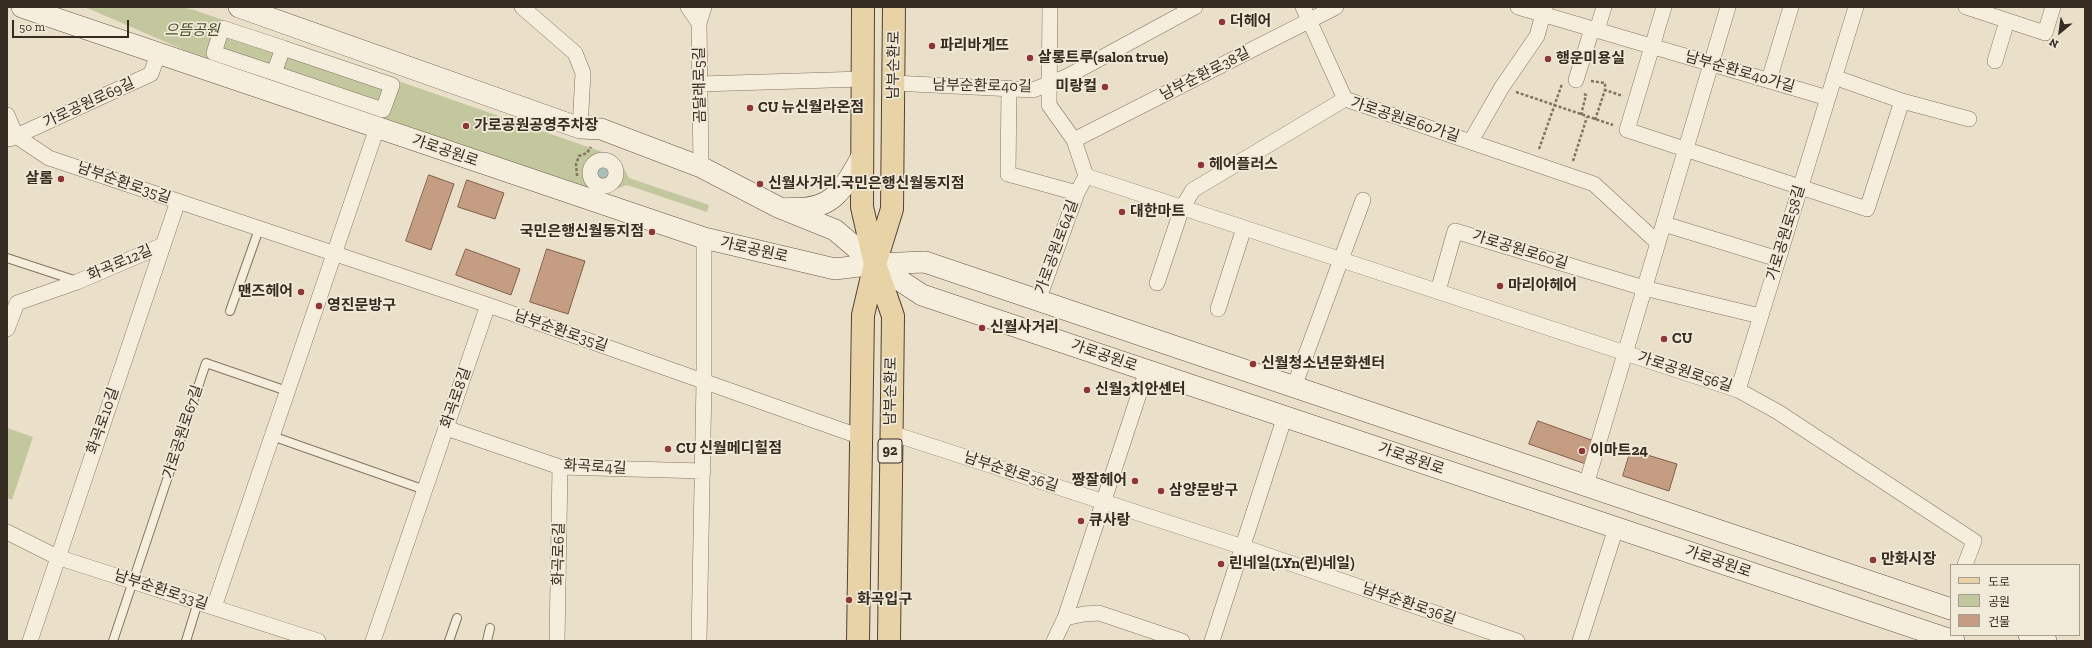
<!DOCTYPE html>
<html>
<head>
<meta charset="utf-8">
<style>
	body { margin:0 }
	#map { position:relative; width:2092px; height:648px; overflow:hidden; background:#eae0c9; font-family:"Zilla Slab","Noto Sans KR",serif }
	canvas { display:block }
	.frame { position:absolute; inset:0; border:8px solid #372c22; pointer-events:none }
	.legend { position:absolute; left:1950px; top:564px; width:130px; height:72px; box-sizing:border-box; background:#f2ead8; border:1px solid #a79e8f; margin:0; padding:5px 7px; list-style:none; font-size:12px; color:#372c22 }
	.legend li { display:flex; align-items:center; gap:8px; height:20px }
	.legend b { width:20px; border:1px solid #a79e8f }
	.north { position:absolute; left:2040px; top:12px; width:40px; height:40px; -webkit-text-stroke:3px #f2ead8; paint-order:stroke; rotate:209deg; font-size:11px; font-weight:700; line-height:16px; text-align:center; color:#372c22 }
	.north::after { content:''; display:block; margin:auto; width:14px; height:18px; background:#372c22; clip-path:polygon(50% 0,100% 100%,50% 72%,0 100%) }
	.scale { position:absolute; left:12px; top:20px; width:117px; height:18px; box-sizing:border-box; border:2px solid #372c22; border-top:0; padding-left:5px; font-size:12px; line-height:14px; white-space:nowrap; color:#372c22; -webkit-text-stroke:3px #f2ead8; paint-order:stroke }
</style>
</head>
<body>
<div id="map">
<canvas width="2092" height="648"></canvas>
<div class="frame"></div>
<ul class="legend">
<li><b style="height:5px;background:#e8d3a6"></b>도로</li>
<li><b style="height:11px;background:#c3c79e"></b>공원</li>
<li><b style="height:11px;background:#c49d83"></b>건물</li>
</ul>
<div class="north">N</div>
<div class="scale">50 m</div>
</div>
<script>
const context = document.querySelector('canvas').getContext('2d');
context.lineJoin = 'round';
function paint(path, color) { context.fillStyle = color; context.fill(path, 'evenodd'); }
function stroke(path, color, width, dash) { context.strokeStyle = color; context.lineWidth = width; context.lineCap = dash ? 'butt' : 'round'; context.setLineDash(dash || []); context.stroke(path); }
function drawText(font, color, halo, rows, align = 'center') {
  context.font = font + ' "Zilla Slab","Noto Sans KR",serif'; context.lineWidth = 3.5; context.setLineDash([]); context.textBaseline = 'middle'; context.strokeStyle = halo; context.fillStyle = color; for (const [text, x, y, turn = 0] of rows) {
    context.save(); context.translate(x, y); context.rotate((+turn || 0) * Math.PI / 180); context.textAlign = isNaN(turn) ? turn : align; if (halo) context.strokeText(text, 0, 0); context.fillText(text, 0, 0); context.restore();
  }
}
paint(new Path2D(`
	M85,7H183L197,11L611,155L620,161L629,178L709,205L707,212L627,185L608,192L599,191L184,50Z
	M7,428L33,437L12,500L7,498Z`), '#c3c79e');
const water = new Path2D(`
	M594 173a9 9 0 1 1 18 0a9 9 0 1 1-18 0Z`);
paint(water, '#aabfb8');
stroke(water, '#718d85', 1);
const building = new Path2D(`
	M429,175L454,184L431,250L406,241Z
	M467,180L504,193L495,219L458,207Z
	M466,249L520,269L511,295L456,275Z
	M547,249L585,261L568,314L530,302Z
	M1538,421L1594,441L1586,464L1529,444Z
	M1631,450L1677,464L1669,491L1623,476Z`);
paint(building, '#c49d83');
stroke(building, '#815e48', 1);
const lane = new Path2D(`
	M7,258L77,281
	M230,311L259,229
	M272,436L425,490
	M113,641L206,363L287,391
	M186,641L198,602
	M449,641L457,618
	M487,641L490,628`);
const street = new Path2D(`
	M522,7L575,53L583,73L580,128
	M688,7L699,23L701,167
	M1303,7L1345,99
	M1518,7L1828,98
	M1664,7L1627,130L1867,209L1902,101
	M1966,7L2045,33L2053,7
	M699,23L704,7
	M1597,30L1604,7
	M283,48L392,85L383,110L274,73Z
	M1995,61L2007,21
	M274,73L214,53L222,28L283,48
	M1834,77L1902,101L1969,119
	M1576,80L1592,29
	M1769,80L1791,7
	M893,83L1033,90L1066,77L1195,7
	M700,84L863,79
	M1009,88L1008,174L1077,193
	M7,115L16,136L49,158L488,305L861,437
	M10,139L151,74L158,54
	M1074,140L1336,7
	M1471,141L1502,87L1537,36L1545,7
	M590 173a13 13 0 1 1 26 0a13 13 0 1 1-26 0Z
	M1086,176L1738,390L1778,412L1974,541L1965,565
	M1664,224L1778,259
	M1157,283L1182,208L1193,190L1345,99L1594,184L1658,243
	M1438,291L1455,231L1644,288L1760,316
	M1038,301L1077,193L1086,176L1074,140L1049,105L1050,7
	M1218,309L1244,228
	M7,329L17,303L77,282L163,245
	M1294,387L1363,200
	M1738,390L1856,7
	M446,428L560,467L703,471
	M891,433L1243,547L1517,641
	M1586,485L1728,7
	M7,532L57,557L318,641
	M214,607L377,128
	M1065,618L1084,614L1099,613L1182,641
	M30,641L178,201
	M373,641L488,305
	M557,641L560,467
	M699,641L704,382V238
	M1054,641L1065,618L1147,370
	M1212,641L1285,416
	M1580,641L1616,528`);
const secondary = new Path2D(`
	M22,7L704,238L835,269L875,264L925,262L1951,609
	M239,7L580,128L601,129L701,167L778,207L835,230L875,264L922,295L1954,641
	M789,208C832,212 843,190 862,156
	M2029,635L2046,641`);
const primary = new Path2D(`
	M863,7L862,207L875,264L893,316L889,641
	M858,641L863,315L875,264L892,209L894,7`);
stroke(lane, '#857360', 10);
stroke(street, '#857360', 16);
stroke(secondary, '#675443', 22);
stroke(primary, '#534233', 24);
stroke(new Path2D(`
	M1591,81L1605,83V90L1623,96
	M1516,92L1613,125
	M1581,115L1586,95L1582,93
	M1595,120L1605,90
	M1539,149L1562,84
	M1573,161L1587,117
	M577,176L576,164L579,156L587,153L591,147`), '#857360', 2.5, [3, 2]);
stroke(lane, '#f6eedc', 8);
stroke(street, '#f6eedc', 15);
stroke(secondary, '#f6eedc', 21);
stroke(primary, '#e8d3a6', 22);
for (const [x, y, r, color] of [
	[1222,22,4,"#8d3638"],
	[932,46,4,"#8d3638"],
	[1030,58,4,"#8d3638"],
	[1548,59,4,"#8d3638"],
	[1105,87,4,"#8d3638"],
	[750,108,4,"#8d3638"],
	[466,126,4,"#8d3638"],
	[1201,165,4,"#8d3638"],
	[61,179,4,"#8d3638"],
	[760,184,4,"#8d3638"],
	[1122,212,4,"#8d3638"],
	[652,232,4,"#8d3638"],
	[1500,286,4,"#8d3638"],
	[301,292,4,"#8d3638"],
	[319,306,4,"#8d3638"],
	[982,328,4,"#8d3638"],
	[1664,339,4,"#8d3638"],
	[1253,364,4,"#8d3638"],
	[1087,390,4,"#8d3638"],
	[668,449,4,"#8d3638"],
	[1582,451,4,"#8d3638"],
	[1135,481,4,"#8d3638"],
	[1161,491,4,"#8d3638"],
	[1081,521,4,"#8d3638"],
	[1873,560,4,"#8d3638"],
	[1221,564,4,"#8d3638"],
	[849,600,4,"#8d3638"]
]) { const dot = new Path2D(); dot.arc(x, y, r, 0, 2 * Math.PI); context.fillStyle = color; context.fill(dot); stroke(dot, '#f2ead8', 1.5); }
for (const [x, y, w] of [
	[890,451,24]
]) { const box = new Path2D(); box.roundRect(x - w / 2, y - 12, w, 24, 3); context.fillStyle = '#f2ead8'; context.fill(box); stroke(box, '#372c22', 1); }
drawText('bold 14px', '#372c22', null, [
	["92",890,451]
]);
drawText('bold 15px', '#372c22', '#f2ead8', [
	["더헤어",1230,22],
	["파리바게뜨",940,46],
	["살롱트루(salon true)",1038,58],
	["행운미용실",1556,59],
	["미랑컬",1097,87,"right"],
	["CU 뉴신월라온점",758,108],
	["가로공원공영주차장",474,126],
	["헤어플러스",1209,165],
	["살롬",53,179,"right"],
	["신월사거리.국민은행신월동지점",768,184],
	["대한마트",1130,212],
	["국민은행신월동지점",644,232,"right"],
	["마리아헤어",1508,286],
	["맨즈헤어",293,292,"right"],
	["영진문방구",327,306],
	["신월사거리",990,328],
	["CU",1672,339],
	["신월청소년문화센터",1261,364],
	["신월3치안센터",1095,390],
	["CU 신월메디힐점",676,449],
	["이마트24",1590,451],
	["짱잘헤어",1127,481,"right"],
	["삼양문방구",1169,491],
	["큐사랑",1089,521],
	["만화시장",1881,560],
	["린네일(LYn(린)네일)",1229,564],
	["화곡입구",857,600]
], 'left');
drawText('italic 15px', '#48512a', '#f2ead8', [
	["으뜸공원",192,31]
]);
drawText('15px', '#372c22', '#f2ead8', [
	["남부순환로",894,65,-89],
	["남부순환로40가길",1740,72,16],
	["남부순환로38길",1205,74,-27],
	["곰달래로5길",700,85,-91],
	["남부순환로40길",982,86,1],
	["가로공원로69길",89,103,-25],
	["가로공원로60가길",1405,120,18],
	["가로공원로",445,151,19],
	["남부순환로35길",124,183,19],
	["가로공원로58길",1786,233,-73],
	["가로공원로64길",1057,247,-70],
	["가로공원로",754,250,13],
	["가로공원로60길",1520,250,17],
	["화곡로12길",120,263,-23],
	["남부순환로35길",561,331,19],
	["가로공원로",1104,356,19],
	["가로공원로56길",1685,372,18],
	["남부순환로",891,391,-89],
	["화곡로8길",456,398,-71],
	["화곡로10길",103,421,-71],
	["가로공원로67길",183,432,-72],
	["가로공원로",1411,459,19],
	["화곡로4길",595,467,3],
	["남부순환로36길",1011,472,18],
	["화곡로6길",559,554,-89],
	["가로공원로",1718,562,19],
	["남부순환로33길",161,590,18],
	["남부순환로36길",1409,604,19]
]);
</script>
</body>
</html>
